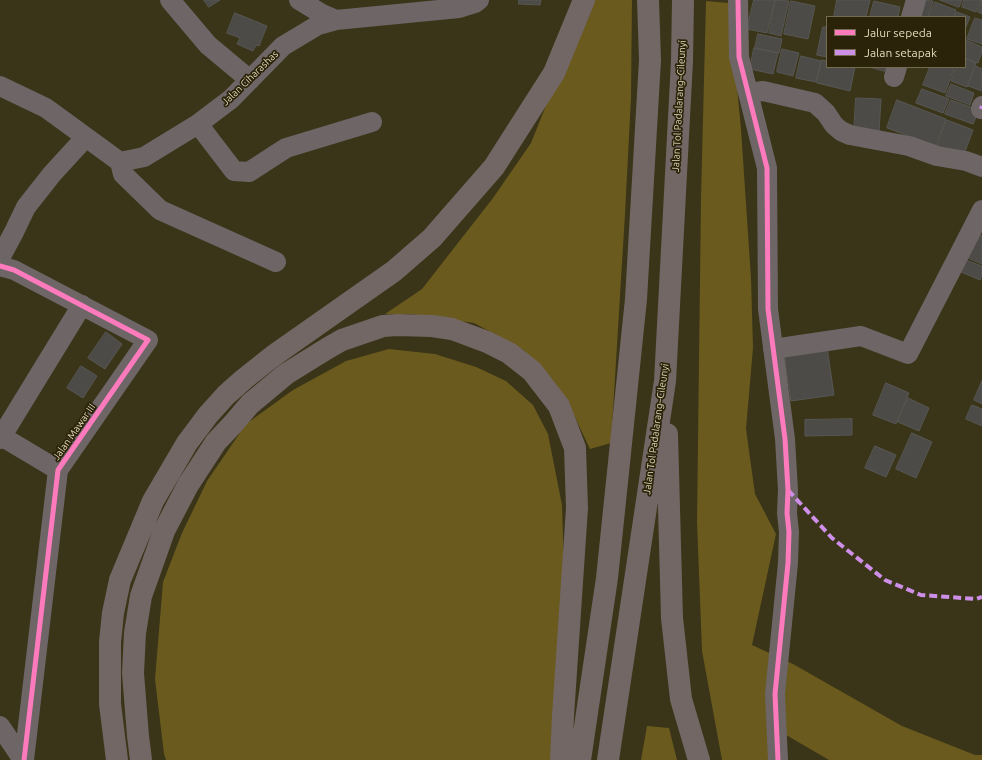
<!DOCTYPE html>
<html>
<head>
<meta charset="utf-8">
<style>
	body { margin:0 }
	#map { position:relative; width:982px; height:760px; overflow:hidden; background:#3a3418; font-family:Ubuntu,sans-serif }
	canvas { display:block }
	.legend { position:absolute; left:826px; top:16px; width:140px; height:52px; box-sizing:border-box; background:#2b2309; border:1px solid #756c50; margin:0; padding:5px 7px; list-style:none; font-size:12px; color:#e3dabb }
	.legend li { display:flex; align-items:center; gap:8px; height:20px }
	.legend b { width:20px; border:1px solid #756c50 }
</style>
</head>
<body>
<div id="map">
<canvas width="982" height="760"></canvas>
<ul class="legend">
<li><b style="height:5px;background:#fd7abc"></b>Jalur sepeda</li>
<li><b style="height:5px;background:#ce8fe9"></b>Jalan setapak</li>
</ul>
</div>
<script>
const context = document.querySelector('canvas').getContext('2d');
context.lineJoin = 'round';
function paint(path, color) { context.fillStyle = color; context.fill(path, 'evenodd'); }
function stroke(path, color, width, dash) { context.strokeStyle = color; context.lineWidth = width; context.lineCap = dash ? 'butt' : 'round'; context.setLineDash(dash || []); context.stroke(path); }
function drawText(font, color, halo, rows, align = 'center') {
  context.font = font + ' Ubuntu,sans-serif'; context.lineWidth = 3.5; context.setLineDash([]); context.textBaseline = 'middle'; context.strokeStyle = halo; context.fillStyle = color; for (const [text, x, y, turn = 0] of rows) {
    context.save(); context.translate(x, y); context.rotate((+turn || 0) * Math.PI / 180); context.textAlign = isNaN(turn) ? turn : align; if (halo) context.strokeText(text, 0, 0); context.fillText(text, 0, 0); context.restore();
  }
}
paint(new Path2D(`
	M595,0H632L631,98L625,214L611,443L590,449L571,409L548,374L522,349L474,323L411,314H385L422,289L493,198L531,143L549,98L588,19Z
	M706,1L729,3L741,129L751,278L753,348L746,429L755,494L776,534L752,645L793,664L902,726L975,755H982V760H829L769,725L771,760H722L702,651L697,522L701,197Z
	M389,349L435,354L476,367L506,381L533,405L548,434L562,505L564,569L552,760H166L164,754L155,679L163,582L182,533L207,481L246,424L293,390L346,361Z
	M647,726L669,728L677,760H641Z`), '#6a5a1e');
const building = new Path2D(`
	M204,0H220L209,7Z
	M519,0H541L540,5L519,4Z
	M754,0H775L767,33L747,29Z
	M776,0L789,1L781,36L769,33Z
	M837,0H870L866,17H834Z
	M920,0L933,1L928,17H917Z
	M940,0H962L959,7Z
	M964,0H981L976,12L962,7Z
	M982,0V14L978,12Z
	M791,1L815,6L808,39L784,34Z
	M874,1L900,7L898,17H870Z
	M935,2L956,10L954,17H929Z
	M957,12L970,17L965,29V17H955Z
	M235,13L267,26L259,46L256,45L253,51L237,44L240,38L227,33Z
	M975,18L982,20V44L967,39Z
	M823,27H827V57L817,55Z
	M758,34L782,39L779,53L755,48Z
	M966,40L982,47V52L978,63L965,58Z
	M754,48L778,53L773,74L750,69Z
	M782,49L799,53L793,76L777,72Z
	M801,56L821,61L816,82L796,78Z
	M965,59L976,63L967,87L951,81L956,67H965Z
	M822,60L827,61V67H855L850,91L817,83Z
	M976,66L982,69V91L968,86Z
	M870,67H886L885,71Z
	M930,67H950L954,69L945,93L923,85Z
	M951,84L974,93L970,105L946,96Z
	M922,89L949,99L943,113L916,103Z
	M856,98L881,99L879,133L854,132Z
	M897,100L946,119L936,146L887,128Z
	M951,100L979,110L973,124L945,114Z
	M947,120L973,130L963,157L937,148Z
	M978,234L982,236V264L968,258Z
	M966,260L982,266V275L980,280L961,272Z
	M106,332L122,344L105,369L88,358Z
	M827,347L834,395L791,401L784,353Z
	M81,366L97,376L83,398L67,388Z
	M982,381V404L974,400Z
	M886,383L909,393L896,424L873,415Z
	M908,398L929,408L919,431L898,422Z
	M972,405L982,409V426L966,419Z
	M852,419V435L805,436V420Z
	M912,433L932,442L916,478L896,469Z
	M875,446L896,455L886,477L865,468Z`);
paint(building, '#4c4b48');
stroke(building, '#575754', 1);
stroke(new Path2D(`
	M170,0L208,45L250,80
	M299,0L322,14L336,20
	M738,0L739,57L767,168L768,309L785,439L788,490L787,513L789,532L788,563L775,694L778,760
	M911,17L916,0
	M894,77L897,67
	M0,86L46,108L120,162L144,157L198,124L231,99L283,46L318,25L336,20L459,8L475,3L479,0
	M750,98L756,92L763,91L815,103L826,113L834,125L841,131L850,135L909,146L937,156L966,161L982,167
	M981,109L982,106
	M198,124L234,171L249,172L286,148L372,122
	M120,162L123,174L160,210L276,262
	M0,258L14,232L26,207L52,174L85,138
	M0,266L14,270L148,340L58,470L24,760
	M773,349L861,336L908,354L982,210
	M1,436L58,470
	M0,439L82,305
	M0,726L23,760`), '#6e6567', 20);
stroke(new Path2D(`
	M667,434L672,618L681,699L699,760
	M117,760L110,704V642L113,613L120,580L153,501L187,443L208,415L226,395L244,379L273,356L394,271L432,238L494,167L554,73L584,0
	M141,760L138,736L133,673L135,633L141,596L157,551L164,531L188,485L216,442L233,424L250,404L286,374L328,348L342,340L383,326L397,325L432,326L452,329L487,342L509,353L532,371L559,406L575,448L577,508L563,716L561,760
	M580,760L607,578L636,299L650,60L648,0
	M608,760L665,381L682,61L683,0`), '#726764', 22);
stroke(new Path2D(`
	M981,109L982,106
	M788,490L832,538L885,580L921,595L976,599L982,597`), '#ce8fe9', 4, [8, 4]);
stroke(new Path2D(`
	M738,0L739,57L767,168L768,309L785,439L788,490L787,513L789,532L788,563L775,694L778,760
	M0,266L14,270L148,340L58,470L24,760`), '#fd7abc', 5);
drawText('10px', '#e3dabb', '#2b2309', [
	["Jalan Ciharashas",250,78,-44],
	["Jalan Tol Padalarang–Cileunyi",679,106,-87],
	["Jalan Tol Padalarang–Cileunyi",656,429,-82],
	["Jalan Mawar III",74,432,-55]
]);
</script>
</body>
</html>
